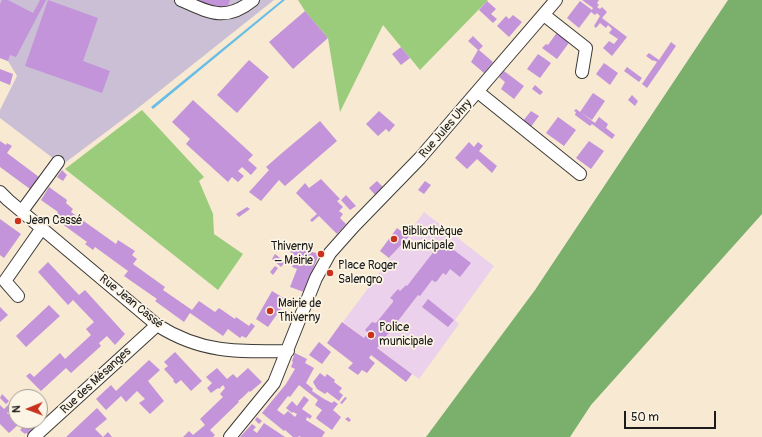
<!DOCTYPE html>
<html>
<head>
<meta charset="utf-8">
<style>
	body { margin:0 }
	#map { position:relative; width:762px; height:437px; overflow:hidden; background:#f8e9d2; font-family:Pangolin,sans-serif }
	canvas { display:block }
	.north { position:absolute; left:8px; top:389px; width:40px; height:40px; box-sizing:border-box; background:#fcf5e5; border:1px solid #a29e95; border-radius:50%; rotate:269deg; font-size:11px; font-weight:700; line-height:16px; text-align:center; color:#1c1c1c }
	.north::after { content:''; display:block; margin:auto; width:14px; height:18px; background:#c8321e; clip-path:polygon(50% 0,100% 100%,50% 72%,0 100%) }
	.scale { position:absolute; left:624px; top:411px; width:92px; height:18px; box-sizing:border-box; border:2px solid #1c1c1c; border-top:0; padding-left:5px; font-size:12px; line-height:14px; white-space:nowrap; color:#1c1c1c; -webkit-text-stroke:3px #fcf5e5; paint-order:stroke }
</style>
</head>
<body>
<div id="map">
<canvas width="762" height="437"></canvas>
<div class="north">N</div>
<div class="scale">50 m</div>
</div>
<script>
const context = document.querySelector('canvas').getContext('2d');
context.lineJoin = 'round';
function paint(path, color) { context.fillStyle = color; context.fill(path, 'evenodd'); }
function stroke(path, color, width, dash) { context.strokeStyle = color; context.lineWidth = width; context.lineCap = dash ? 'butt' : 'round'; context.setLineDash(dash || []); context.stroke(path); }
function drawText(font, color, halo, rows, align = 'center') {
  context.font = font + ' Pangolin,sans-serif'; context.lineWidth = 3.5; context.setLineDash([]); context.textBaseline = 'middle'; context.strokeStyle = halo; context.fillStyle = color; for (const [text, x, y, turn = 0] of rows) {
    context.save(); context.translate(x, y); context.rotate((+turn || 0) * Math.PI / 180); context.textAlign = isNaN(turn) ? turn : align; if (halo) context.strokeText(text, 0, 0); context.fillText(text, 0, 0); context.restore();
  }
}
paint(new Path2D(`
	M424,212L494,266L455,320L459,324L419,379L343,322Z`), '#ebd1eb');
paint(new Path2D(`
	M0,0H274L138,108L62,165L0,118V110L17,76L8,61L0,58Z`), '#cbbfd5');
paint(new Path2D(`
	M298,0H488L420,70L383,25L340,112L328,38L305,11Z
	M142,110L204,177L199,181L213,214L214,234L243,254L218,290L65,169Z`), '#9acc7c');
paint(new Path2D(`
	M728,0H762V214L591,405L570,437H426L535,290Z`), '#7bb06c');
paint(new Path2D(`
	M282,0H285L153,109L151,107Z`), '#69bde5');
paint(new Path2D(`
	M2,0H8L33,13L40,0H46L16,57L10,55L8,61L0,58V4Z
	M48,0L98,18L83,61L110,71L102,93L25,66Z
	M197,0H230L226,10L218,7L217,9Z
	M582,0H599L597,3L599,5L597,7L600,9L602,7L607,12L602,18L627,37L612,56L603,48L609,41L614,44L618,39L609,33L612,29L608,25L606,28L600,23L596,28L594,26L600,16L597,13L595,15L591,12L579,28L567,18L580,1L592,10L593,8Z
	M487,1L496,9L491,14L497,19L493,23L479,10Z
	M305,11L328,38L293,69L269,42Z
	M513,15L522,22L509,37L497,26L506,16L509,19Z
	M558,31L571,40L557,59L542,48L546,44L548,45Z
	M473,36L483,46L479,50L493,62L484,73L471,62L478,50L468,41Z
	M671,42L676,46L647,88L642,84L657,62L653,60V61L646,56L649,53L659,60Z
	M401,47L410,58L401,65L392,54Z
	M538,54L551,63L540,78L527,69Z
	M249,60L269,77L237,113L217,95Z
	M604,63L618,73L610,85L596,74Z
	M627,67L642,78L639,82L624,71Z
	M0,69L13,74L10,85L0,81Z
	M504,71L524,86L514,99L501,89L505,82L499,77Z
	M535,85L543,92L540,95L532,89Z
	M593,93L605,101L592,120L580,112Z
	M632,95L638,101L635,106L628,100Z
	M193,100L253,155L248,160L257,168L251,175L242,167L238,171L244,176L238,182L232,177L228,182L186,144L190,139L172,122Z
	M576,109L595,123L599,117L608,124L606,128L615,135L612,139L592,124L590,126L575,115L576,112L574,111Z
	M379,111L395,125L389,132L386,129L378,136L366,124Z
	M531,111L539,116L530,128L522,122Z
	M558,117L576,130L564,146L546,133Z
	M320,121L337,141L285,186L279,180L261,201L249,192L269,170L266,167L282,153Z
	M0,141L6,145L7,143L12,146L7,153L39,177L30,189L0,167Z
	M589,141L604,151L591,169L576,158Z
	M469,142L474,147L478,142L483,146L479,151L497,166L492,173L477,159L467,169L455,158Z
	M62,170L67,175L63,181L57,177Z
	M321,179L340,199L337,201L343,207L339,211L343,214L340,218L346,224L337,234L319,216L312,222L310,220L317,214L296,193L305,183L309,188Z
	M377,181L384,188L376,196L369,188Z
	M425,181L431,185L424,194L418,190Z
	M49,187L67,200L66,203L73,209L71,212L116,244L118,240L135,251L132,255L137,259L133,264L165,287L163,290L192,310L199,301L215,312L219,308L235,319L236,317L249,326L251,323L255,326L246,338L242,336L240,338L228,329L223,336L190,313L184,322L155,301L157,299L124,276L128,271L95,247L93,250L85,244L87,242L54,218L58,212L41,200Z
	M346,195L356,206L350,210L341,200Z
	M247,207L250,209L239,217L236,214Z
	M0,219L21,234L4,258L0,255Z
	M397,228L405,234L408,231L411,234L389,258L380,251Z
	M442,241L471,263L460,277L450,269L446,275L443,273L437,281L435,282L432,280L420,296L418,295L377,348L412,374L406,382L371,355L369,358L375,363L367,373L362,370L358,375L348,368L353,363L327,343L342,322L364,338L368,333L365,330L372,322L376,323L393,302V300L390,298L398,289L400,291L406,285L407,286Z
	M293,246L319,254L304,292L290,287L297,269L292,267L295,257L293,256L294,254L290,252Z
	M275,254L285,262L281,267L272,259Z
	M48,262L79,295L85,290L125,334L115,345L107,336L99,343L101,346L71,373L66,368L41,391L26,376L30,373L34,377L60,353L65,359L91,335L86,329L94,322L73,300L68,305L38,272Z
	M275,266L278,268L273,275L270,272Z
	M272,291L287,300L268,327L256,319Z
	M428,299L454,320L448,327L422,307Z
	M49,305L60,316L26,347L16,336Z
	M0,307L8,315L0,322Z
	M319,342L331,352L322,364L309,355Z
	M175,352L202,381L191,391L181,380L176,384L173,381L174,380L164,369L168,366L164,362Z
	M295,353L307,359L305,363L314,368L306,383L313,389L312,391L324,399L332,403L334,401L338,404L333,410L341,417L332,430L318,420L316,418L322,410L315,405L318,400L299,385L290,397L288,396L277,410L284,415L288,411L295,417L297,414L293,412L292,413L286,408L292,401L297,406L304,396L309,400L302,409L312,416L310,419L307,417L306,420L325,432L322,437H301L299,436L298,437H293L285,430L284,431L262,413L286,384L295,369L291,367L293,362L292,361Z
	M149,360L160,370L148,381L164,401L150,414L139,403L145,399L137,391L126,402L121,396L106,410L96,399L111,385L116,391Z
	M217,368L227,379L233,374L237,378L248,368L262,382L250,392L249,391L242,398L238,401L239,402L210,430L215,435L213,437H183L189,431L193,435L205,425L200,419L223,397L220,394L225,388L223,385L219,389L218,388L211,393L207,388L212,383L206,377Z
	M320,373L325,377L327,374L335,380L334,382L342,388L339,392L343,395L339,401L327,392L325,394L317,389L313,382Z
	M2,394L9,401L6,404L0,398Z
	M345,397L347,398L342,404L340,403Z
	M10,403L14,407L7,413L19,424L9,433L0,424V405L4,409Z
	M97,408L107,419L95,429L103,437H66Z
	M257,417L262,421L259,424L255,420Z
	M348,417L351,420L349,422L345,419Z
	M28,422L34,428L28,434L26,433L25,434L20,430Z
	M264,423L285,437H240L252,424L256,427L253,430L257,433Z
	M108,432L112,437H103Z`), '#c394d9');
const minor = new Path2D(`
	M181,0C210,13 226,22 253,0
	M544,15L586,48L582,72
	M478,92L580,174
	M0,192L8,200L157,325C201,353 237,352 288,351
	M22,211L58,162
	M18,296L5,281L42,228
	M34,437L157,325
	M230,437L274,383L316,278L330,253L354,226L420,158L556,0`);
stroke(minor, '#3d3b37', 14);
stroke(minor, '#fff', 12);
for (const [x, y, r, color] of [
	[18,221,4,"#c8321e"],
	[394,239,4,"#c8321e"],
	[321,254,4,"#c8321e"],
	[330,273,4,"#c8321e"],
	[270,311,4,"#c8321e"],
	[371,335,4,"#c8321e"]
]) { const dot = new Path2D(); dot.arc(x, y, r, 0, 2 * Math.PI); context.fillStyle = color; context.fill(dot); stroke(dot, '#fcf5e5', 1.5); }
drawText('12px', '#1c1c1c', '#fcf5e5', [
	["Rue Jules Uhry",446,129,-49],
	["Rue Jean Cassé",131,302,39],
	["Rue des Mésanges",96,381,-43]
]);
drawText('12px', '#1c1c1c', '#fcf5e5', [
	["Jean Cassé",26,221],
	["Bibliothèque",402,232],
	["Municipale",402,246],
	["Thiverny",313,247,"right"],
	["– Mairie",313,261,"right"],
	["Place Roger",338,266],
	["Salengro",338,280],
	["Mairie de",278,304],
	["Thiverny",278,318],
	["Police",379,328],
	["municipale",379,342]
], 'left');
</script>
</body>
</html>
